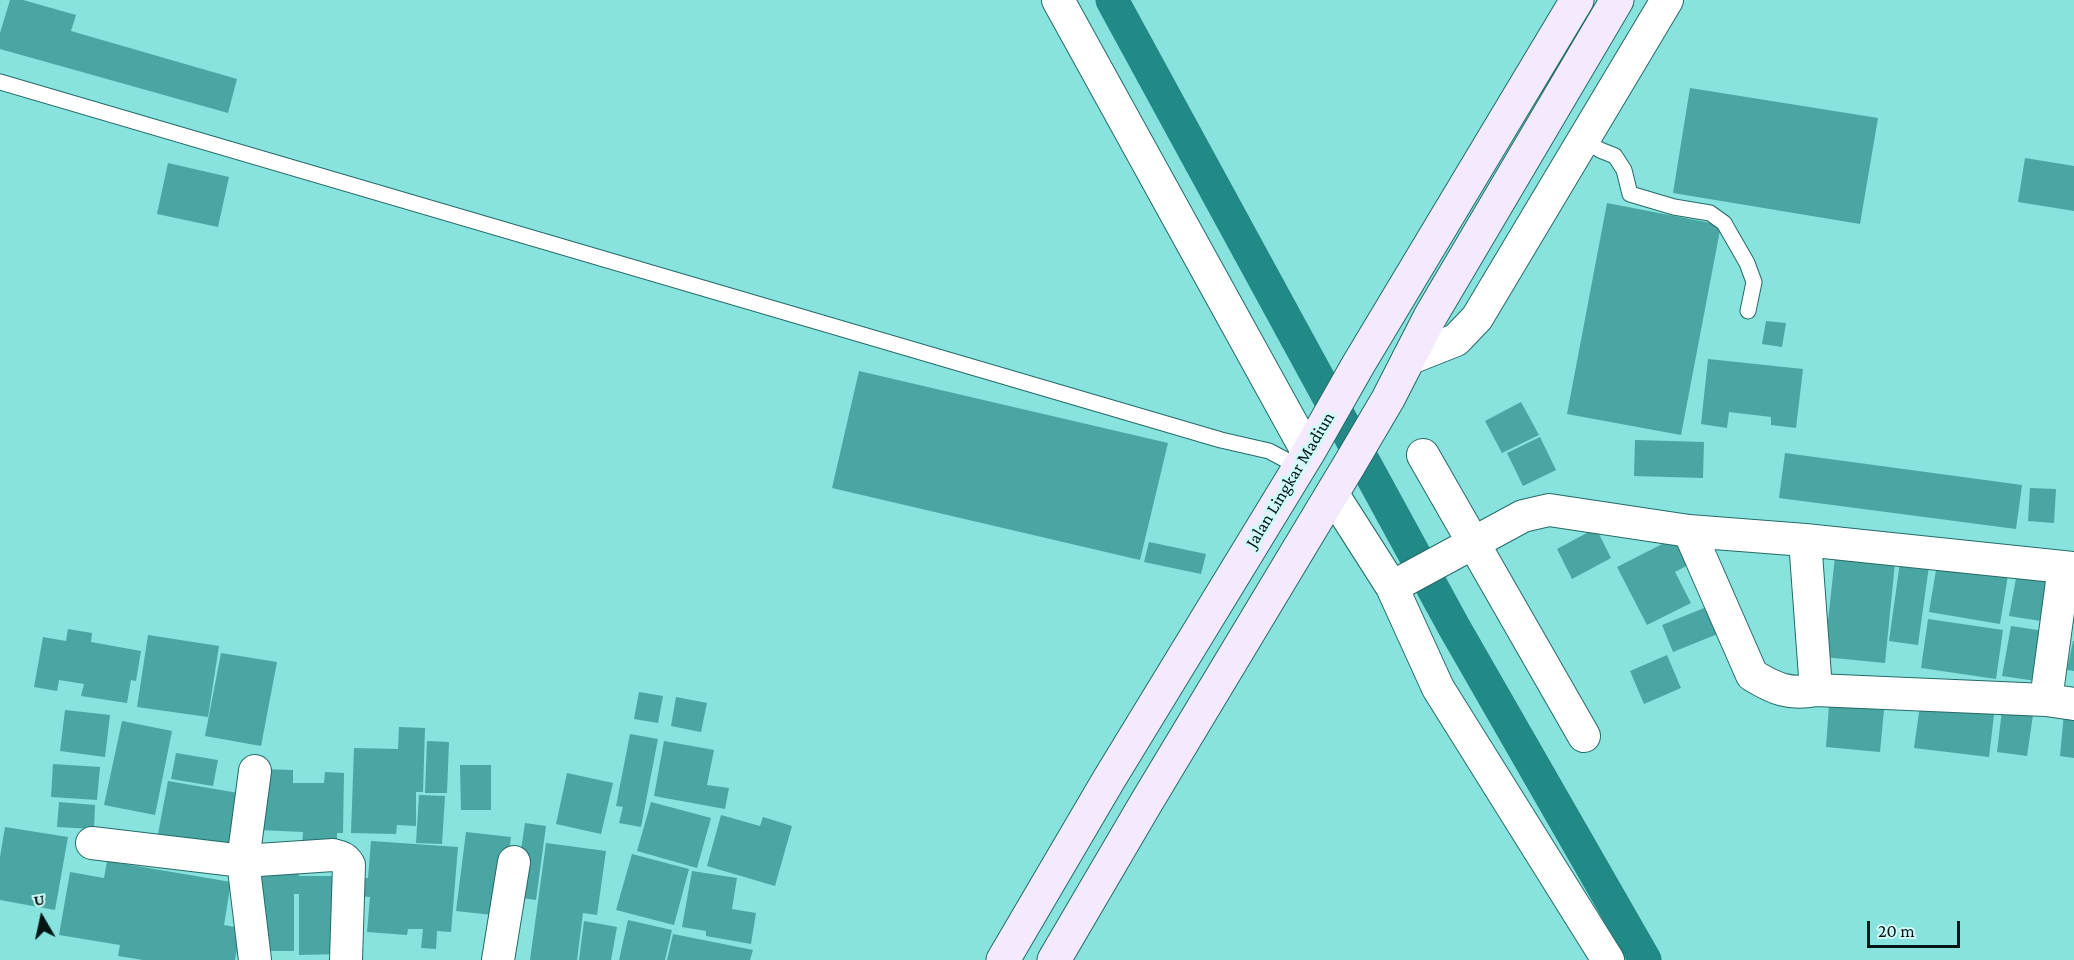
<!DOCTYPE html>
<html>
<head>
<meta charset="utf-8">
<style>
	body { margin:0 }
	#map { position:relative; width:2074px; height:960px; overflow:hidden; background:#88e2de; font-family:"Crimson Pro",serif }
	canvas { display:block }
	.north { position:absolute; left:12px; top:888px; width:60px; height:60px; -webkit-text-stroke:4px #d0faf8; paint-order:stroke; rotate:351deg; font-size:16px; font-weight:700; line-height:24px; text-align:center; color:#001615 }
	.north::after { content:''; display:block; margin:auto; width:21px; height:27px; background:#001615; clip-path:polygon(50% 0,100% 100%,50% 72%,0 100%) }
	.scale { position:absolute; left:1867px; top:921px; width:93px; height:27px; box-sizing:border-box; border:3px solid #001615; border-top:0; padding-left:8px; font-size:18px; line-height:21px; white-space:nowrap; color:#001615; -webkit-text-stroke:4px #d0faf8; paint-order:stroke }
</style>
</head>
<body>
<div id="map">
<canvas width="2074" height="960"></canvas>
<div class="north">U</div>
<div class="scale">20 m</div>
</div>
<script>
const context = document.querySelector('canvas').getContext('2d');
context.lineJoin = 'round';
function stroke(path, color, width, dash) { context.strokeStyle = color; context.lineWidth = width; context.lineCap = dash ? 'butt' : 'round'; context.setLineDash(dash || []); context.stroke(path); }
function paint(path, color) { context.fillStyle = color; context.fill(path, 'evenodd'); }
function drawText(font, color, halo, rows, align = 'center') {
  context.font = font + ' "Crimson Pro",serif'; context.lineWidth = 6; context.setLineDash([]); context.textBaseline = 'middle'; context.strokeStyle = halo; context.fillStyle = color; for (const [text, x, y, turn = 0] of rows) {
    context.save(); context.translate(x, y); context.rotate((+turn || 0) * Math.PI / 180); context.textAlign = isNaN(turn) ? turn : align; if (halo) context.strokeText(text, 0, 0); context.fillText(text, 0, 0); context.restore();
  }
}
stroke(new Path2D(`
	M1112,0L1454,627L1645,960`), '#218986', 33);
paint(new Path2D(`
	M10,0H23L76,15L71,31L237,79L228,113L0,49V33Z
	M1690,88L1878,118L1860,224L1673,193Z
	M2025,158L2074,166V211L2018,202Z
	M168,163L229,177L218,227L157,214Z
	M1607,203L1721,225L1681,435L1567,414Z
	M1766,321L1786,323L1782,347L1762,344Z
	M1708,359L1803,369L1796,428L1771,425V417L1729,412L1727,428L1701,424Z
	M859,371L1168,443L1140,560L832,488Z
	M1521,402L1539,435L1502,453L1485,421Z
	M1540,437L1556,470L1523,486L1507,453Z
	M1635,440L1704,442L1703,478L1634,476Z
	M1785,453L2022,485L2016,529L1779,498Z
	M2030,488L2056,489L2054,523L2028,521Z
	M1596,528L1611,558L1572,579L1557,549Z
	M1676,537L1690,564L1675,572L1691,603L1647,625L1617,567Z
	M1149,542L1206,554L1201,574L1144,562Z
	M1835,557L1895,563L1885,663L1824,657Z
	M1900,562L1929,566L1918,645L1889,641Z
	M1937,564L2008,575L2000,624L1929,612Z
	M2017,573L2049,579L2041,621L2009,616Z
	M1714,604L1725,631L1673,652L1662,625Z
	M1928,619L2003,630L1996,679L1921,668Z
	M2011,626L2044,631L2036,681L2002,676Z
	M68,629L92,633L91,642L141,651L136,681L131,680L127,703L81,696L84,684L59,680L57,691L34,687L43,637L66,641Z
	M148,635L219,646L208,717L137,707Z
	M2073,641H2074V671L2067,670Z
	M221,653L277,662L261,746L205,736Z
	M1667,655L1681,688L1644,704L1630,671Z
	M639,692L663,696L658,723L634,719Z
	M676,697L707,703L701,732L671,726Z
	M1921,698L1995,707L1989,757L1914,748Z
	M1829,705L1884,710L1880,752L1826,747Z
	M65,710L110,715L105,757L60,751Z
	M2002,710L2033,715L2027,756L1997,752Z
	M2064,713L2074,714V758L2060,756Z
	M122,721L172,731L155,815L104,805Z
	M399,727L425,728L423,792H416V826L397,825L396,834L351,833L354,748L398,749Z
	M630,734L658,739L641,827L619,823L623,807L616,806Z
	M427,741L449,742L447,793H425Z
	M664,741L714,750L707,785L729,788L725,809L654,796Z
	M176,753L218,760L213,786L171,779Z
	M53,764L100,767L97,800L51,797Z
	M460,765H491V810H461Z
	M261,769L293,770V783H324L325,772L344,773L343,833H337V840L302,848L303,832L259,830Z
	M567,773L613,783L601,834L556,824Z
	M168,781L244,794L235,847L158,834Z
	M419,795L445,796L442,844L416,843Z
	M59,802L95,805L94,829L57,827Z
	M651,802L711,818L697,868L637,851Z
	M721,815L760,826L763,817L792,826L775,886L707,866Z
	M525,823L546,826L536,900L514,897Z
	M5,827L68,837L55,910L0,900V857Z
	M466,832L511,837L502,916L456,911Z
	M371,841L458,847L451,932L437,931L436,949L421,948L423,929H408L407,935L367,932L370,897L356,896L357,878H368Z
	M546,843L606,851L597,915L583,913L577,960H530Z
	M632,854L689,869L674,925L616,910Z
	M107,861L231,882L224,925L241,928L235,960H143L118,956L120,945L59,935L70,872L104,878Z
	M298,862L299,876H341L342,954L299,955V894H294V951H263L262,863Z
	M692,871L737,878L732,909L756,913L751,944L706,936V931L682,927Z
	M628,920L672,930L665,960H619Z
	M584,921L617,927L611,960H579Z
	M673,934L753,950L750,960H667Z`), '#4aa6a2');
const lane = new Path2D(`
	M0,82L1221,440L1269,451L1299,467
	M1584,140L1600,150L1615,156L1624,170L1630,194L1674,207L1710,213L1724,223L1747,263L1754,282L1748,311`);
const street = new Path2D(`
	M1058,0L1308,453
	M1408,359L1456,340L1477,318L1667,0
	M1423,455L1584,736
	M1332,493L1392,587L1438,688L1608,960
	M1689,531L1752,675C1775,689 1789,695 1816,690L2046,700L2074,704
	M1805,540L1816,690
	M1392,587L1523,516L1549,510L1689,531L1805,540L2074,568
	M2046,700L2064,567
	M255,771L243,861L255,960
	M92,843L243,861L333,855C341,857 345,858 349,865L346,960
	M498,960L514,862`);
const secondary = new Path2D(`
	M1003,960L1108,781L1308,453L1358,365L1577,0
	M1054,960L1146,803L1348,467L1388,399L1430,317L1617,0`);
stroke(lane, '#236b68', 17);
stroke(street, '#236b68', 34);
stroke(secondary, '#236b68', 35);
stroke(lane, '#fff', 15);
stroke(street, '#fff', 32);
stroke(secondary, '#f5e9fd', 33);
drawText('18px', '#001615', '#d0faf8', [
	["Jalan Lingkar Madiun",1290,480,-59]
]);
</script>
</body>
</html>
